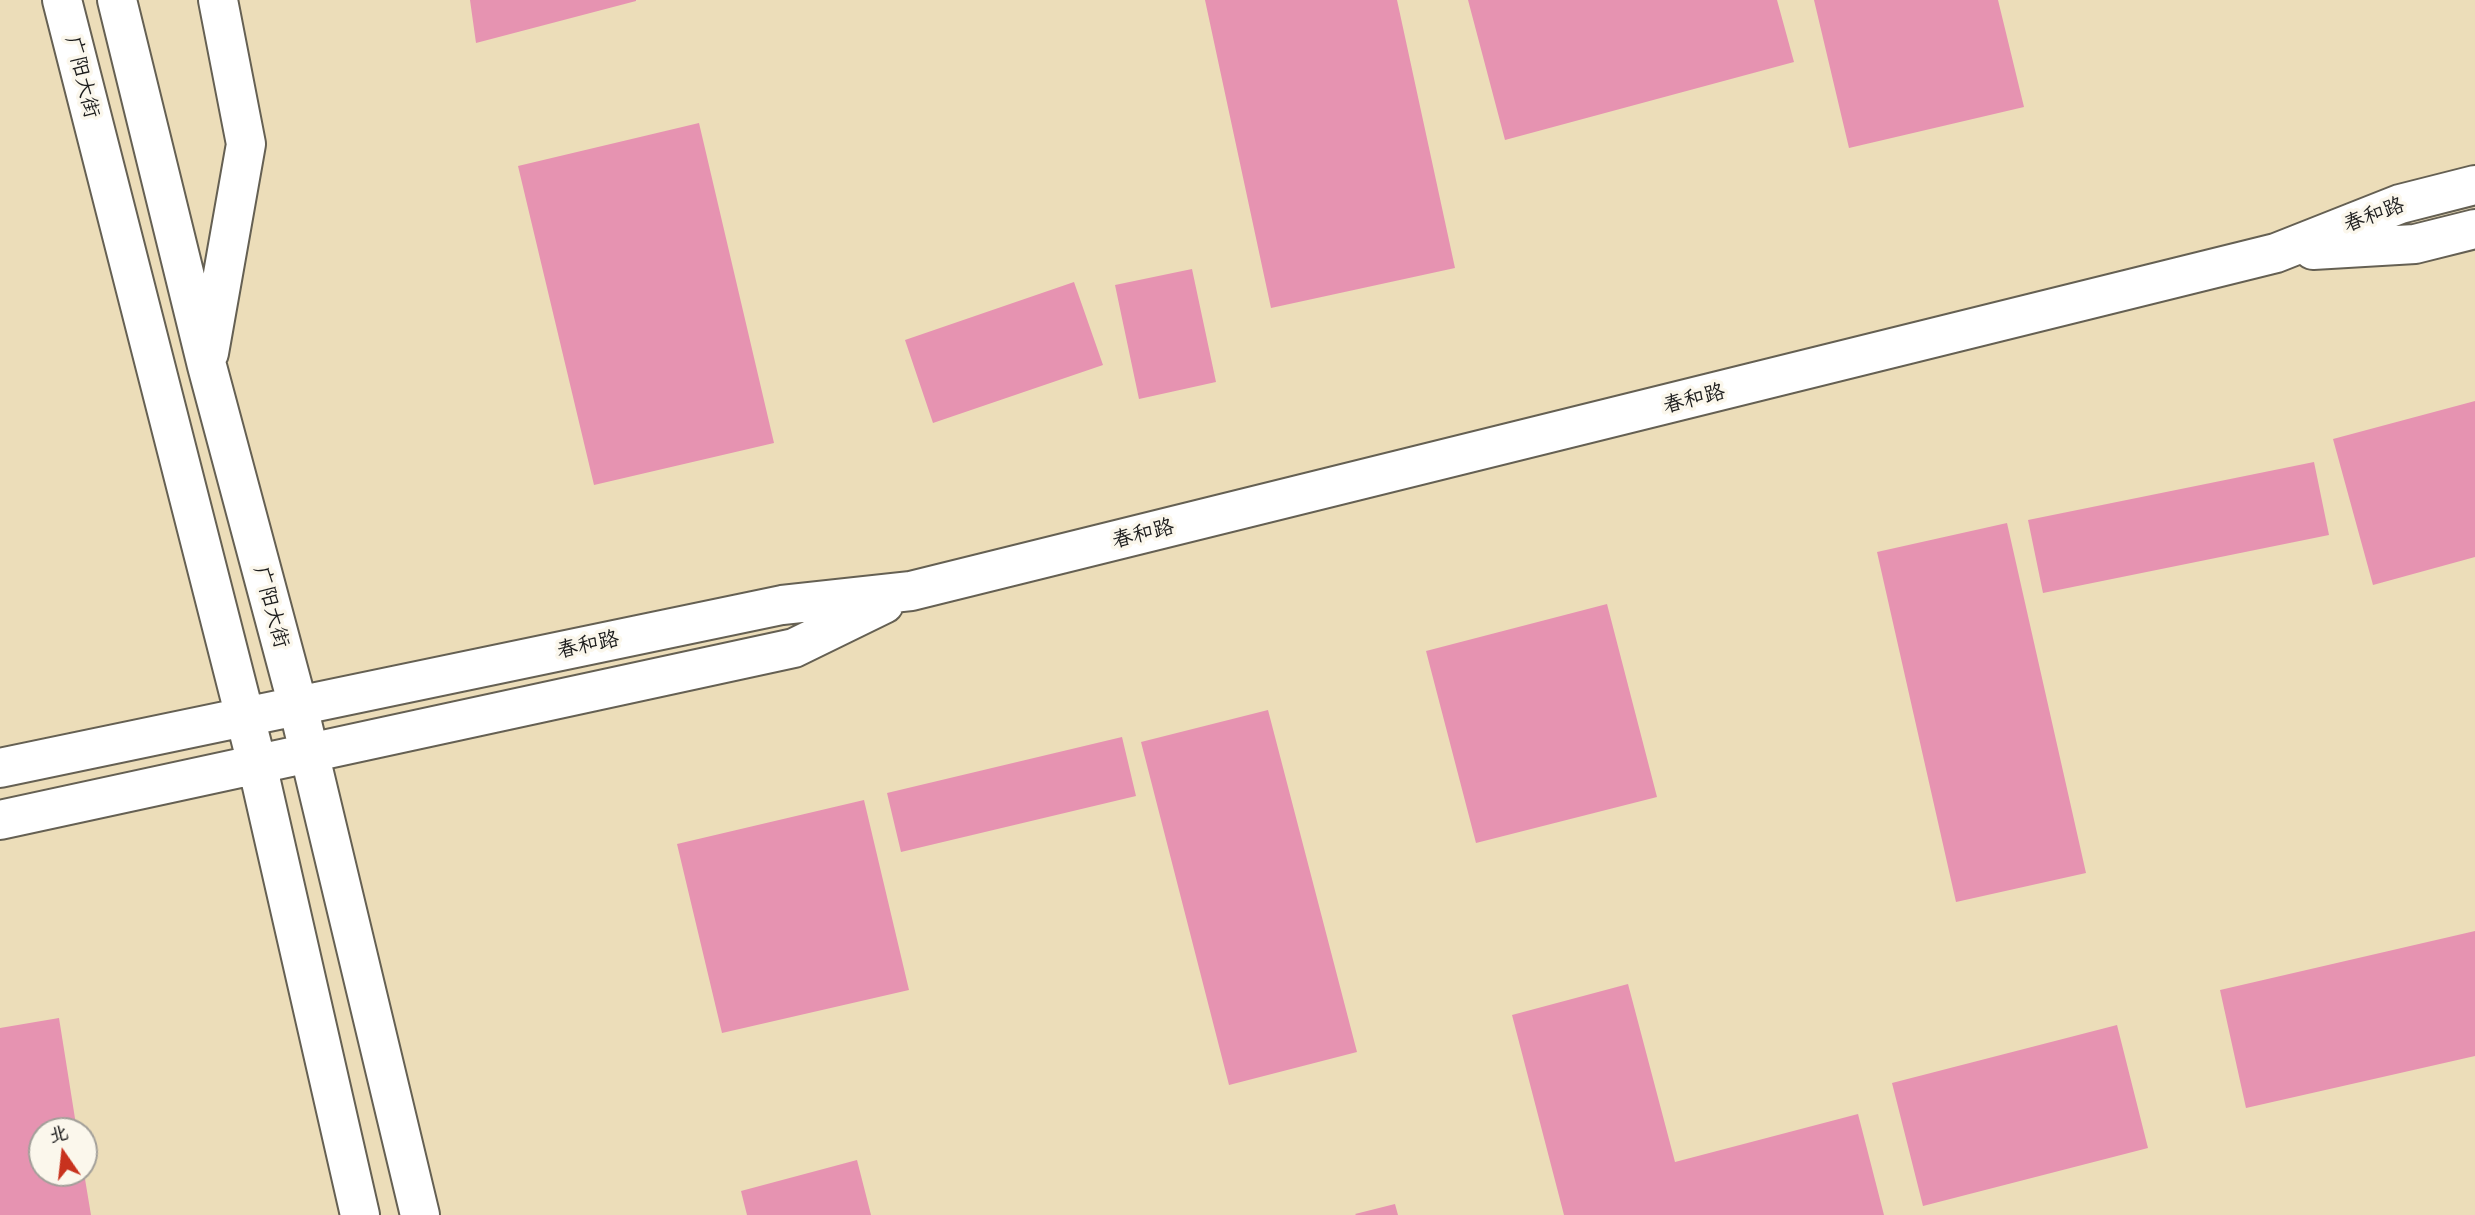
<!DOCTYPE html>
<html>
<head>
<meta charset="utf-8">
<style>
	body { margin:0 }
	#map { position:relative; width:2475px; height:1215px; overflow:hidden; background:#ecddb9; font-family:Delius,"LXGW WenKai TC",sans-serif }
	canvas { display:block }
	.north { position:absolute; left:28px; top:1117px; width:70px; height:70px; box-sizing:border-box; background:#fbf7ec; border:2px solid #a29f99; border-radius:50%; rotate:346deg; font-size:19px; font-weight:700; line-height:28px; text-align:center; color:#1c1c1c }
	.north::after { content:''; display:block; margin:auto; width:24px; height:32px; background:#c8321e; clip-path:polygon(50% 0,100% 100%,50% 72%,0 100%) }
</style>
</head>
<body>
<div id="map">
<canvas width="2475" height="1215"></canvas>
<div class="north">北</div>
</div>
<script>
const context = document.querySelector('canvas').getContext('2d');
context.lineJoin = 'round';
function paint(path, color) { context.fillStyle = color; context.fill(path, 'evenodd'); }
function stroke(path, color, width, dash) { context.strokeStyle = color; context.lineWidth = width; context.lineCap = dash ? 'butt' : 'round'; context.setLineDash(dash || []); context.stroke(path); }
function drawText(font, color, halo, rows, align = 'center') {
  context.font = font + ' Delius,"LXGW WenKai TC",sans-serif'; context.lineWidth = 7; context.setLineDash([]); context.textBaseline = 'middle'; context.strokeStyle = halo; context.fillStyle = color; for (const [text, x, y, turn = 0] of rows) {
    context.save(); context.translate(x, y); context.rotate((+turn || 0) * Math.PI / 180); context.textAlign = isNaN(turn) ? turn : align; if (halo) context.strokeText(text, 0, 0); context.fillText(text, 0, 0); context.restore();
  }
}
paint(new Path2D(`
	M470,0H636V1L476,43Z
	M1205,0H1397L1455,268L1271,308Z
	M1468,0H1777L1794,62L1505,140Z
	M1814,0H1998L2024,107L1849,148Z
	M699,123L774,443L594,485L518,166Z
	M1192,269L1216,382L1139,399L1115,285Z
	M1074,282L1103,365L933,423L905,340Z
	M2475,401V557L2373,585L2333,439Z
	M2314,462L2329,535L2043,593L2028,520Z
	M2007,523L2086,873L1956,902L1877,552Z
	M1607,604L1657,797L1476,843L1426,651Z
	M1268,710L1357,1052L1229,1085L1141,742Z
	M1122,737L1136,796L901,852L887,793Z
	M864,800L909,990L722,1033L677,844Z
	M2475,931V1056L2246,1108L2220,990Z
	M1628,984L1675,1162L1858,1114L1884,1215H1564L1512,1015Z
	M59,1018L77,1131H42V1173H84L91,1215H0V1028Z
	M2117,1025L2148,1148L1923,1206L1892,1083Z
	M857,1160L871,1215H747L741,1191Z
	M1395,1204L1398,1215H1356L1355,1214Z`), '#e693b1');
const minor = new Path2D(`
	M62,0L257,764L360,1215
	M117,0L207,366L298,706L420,1215
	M2313,250L2415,244L2475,229
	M209,353L246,144L218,0
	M0,768L782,605L911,591L2276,253L2400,204L2475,185
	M0,820L794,648L884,604`);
stroke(minor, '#656053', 42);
stroke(minor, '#fff', 38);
drawText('21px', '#1c1c1c', '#fbf7ec', [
	["广阳大街",82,77,76],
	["春和路",2374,215,-20],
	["春和路",1694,399,-14],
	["春和路",1143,534,-14],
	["广阳大街",271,607,75],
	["春和路",588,645,-12]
]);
</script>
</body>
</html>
